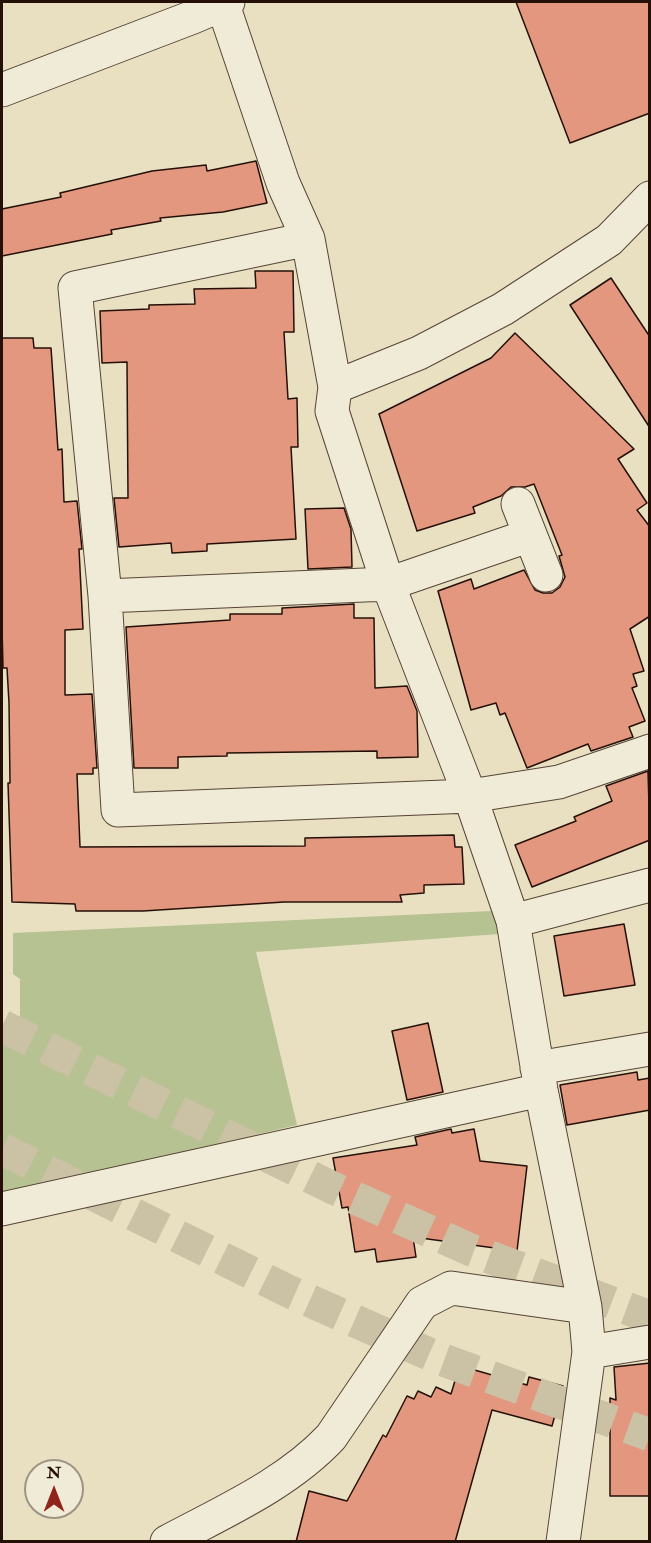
<!DOCTYPE html>
<html>
<head>
<meta charset="utf-8">
<style>
	body { margin:0 }
	#map { position:relative; width:651px; height:1543px; overflow:hidden; background:#e8e0c1; font-family:"IM FELL Double Pica",serif }
	canvas { display:block }
	.frame { position:absolute; inset:0; border:3px solid #251008; pointer-events:none }
	.north { position:absolute; left:24px; top:1459px; width:60px; height:60px; box-sizing:border-box; background:#f0ebd7; border:2px solid #9f9384; border-radius:50%; rotate:0deg; font-size:16px; font-weight:700; line-height:24px; text-align:center; color:#251008 }
	.north::after { content:''; display:block; margin:auto; width:21px; height:27px; background:#8f2418; clip-path:polygon(50% 0,100% 100%,50% 72%,0 100%) }
</style>
</head>
<body>
<div id="map">
<canvas width="651" height="1543"></canvas>
<div class="frame"></div>
<div class="north">N</div>
</div>
<script>
const context = document.querySelector('canvas').getContext('2d');
context.lineJoin = 'round';
function paint(path, color) { context.fillStyle = color; context.fill(path, 'evenodd'); }
function stroke(path, color, width, dash) { context.strokeStyle = color; context.lineWidth = width; context.lineCap = dash ? 'butt' : 'round'; context.setLineDash(dash || []); context.stroke(path); }
paint(new Path2D(`
	M492,911L499,934L256,952L297,1125L12,1192L2,1191V1026L20,1025V979L13,974V933Z`), '#b6c292');
const building = new Path2D(`
	M516,2H650V113L570,143Z
	M256,161L267,203L223,212L160,218L161,221L111,230L112,234L2,256V209L61,197L60,193L152,171L206,165L207,171Z
	M255,271H293L294,332H284L288,399L297,398L298,447H291L296,539L207,544V551L172,553L171,543L119,547L114,498H128L127,362L102,363L100,311L149,309V305L195,304L194,289L256,288Z
	M611,278L650,337V428L570,305Z
	M515,333L634,449L618,459L647,503L637,510L650,527V616L630,629L644,671L633,674L637,686L632,688L645,721L629,727L633,737L591,751L588,744L527,768L505,713L500,715L496,703L471,710L438,591L471,579L474,589L524,570L535,590L543,593H552L560,587L565,577L559,556L562,555L534,484L525,487H511L501,496L473,507L475,513L417,531L379,414L491,358Z
	M2,338H33L34,348H51L58,450L62,449L64,502L77,501L82,549H79L83,629L65,630V695L92,694L97,768H93V774H77L80,847L305,846V838L454,835L455,847H462L464,884L424,885V893L400,895L402,902H284L143,911H76L75,904L12,902L8,783H10L9,703L7,668H3L2,627Z
	M344,508L351,529L352,567L308,569L305,509Z
	M354,604V618H374L375,688L407,686L417,711L418,757L377,758V751L227,753V756L178,757V768H134L126,627L230,620V614H282V608Z
	M648,771L650,840L532,887L515,845L576,821L574,817L612,801L606,786Z
	M624,924L635,985L564,996L554,936Z
	M428,1023L443,1092L407,1100L392,1031Z
	M637,1072L638,1080L650,1078V1110L567,1125L560,1085Z
	M451,1129L452,1133L474,1129L480,1161L527,1166L517,1251L413,1237L416,1257L377,1262L375,1249L355,1252L348,1207L342,1208L333,1158L417,1145L415,1137Z
	M650,1363V1496H610V1398L616,1400L614,1367Z
	M471,1369L527,1385L529,1377L563,1386L552,1426L492,1410L455,1542H296L309,1491L347,1501L383,1435L386,1437L407,1396L414,1399L418,1391L431,1397L436,1387L451,1394L457,1374L468,1377Z`);
paint(building, '#e2977e');
stroke(building, '#251008', 1.5);
stroke(new Path2D(`
	M2,1026L333,1188L471,1250L650,1317
	M2,1149L288,1291L438,1358L650,1435`), '#cbc1a5', 33, [33, 16]);
const minor = new Path2D(`
	M222,2L283,183L308,239L335,387L332,411L388,584L470,796L513,921L541,1090L585,1307L589,1352L563,1542
	M2,90L193,17L228,2
	M308,239L75,288L105,596L118,810L470,796L559,782L650,751
	M335,387L419,353L503,309L609,240L650,198
	M518,504L546,575
	M105,596L388,584L528,536
	M513,921L650,885
	M537,1068L650,1049
	M2,1209L541,1090
	M589,1352L650,1342
	M167,1542C223,1512 287,1484 331,1437L422,1303L451,1288L585,1307`);
stroke(minor, '#564436', 35);
stroke(minor, '#f0ebd7', 33);
</script>
</body>
</html>
